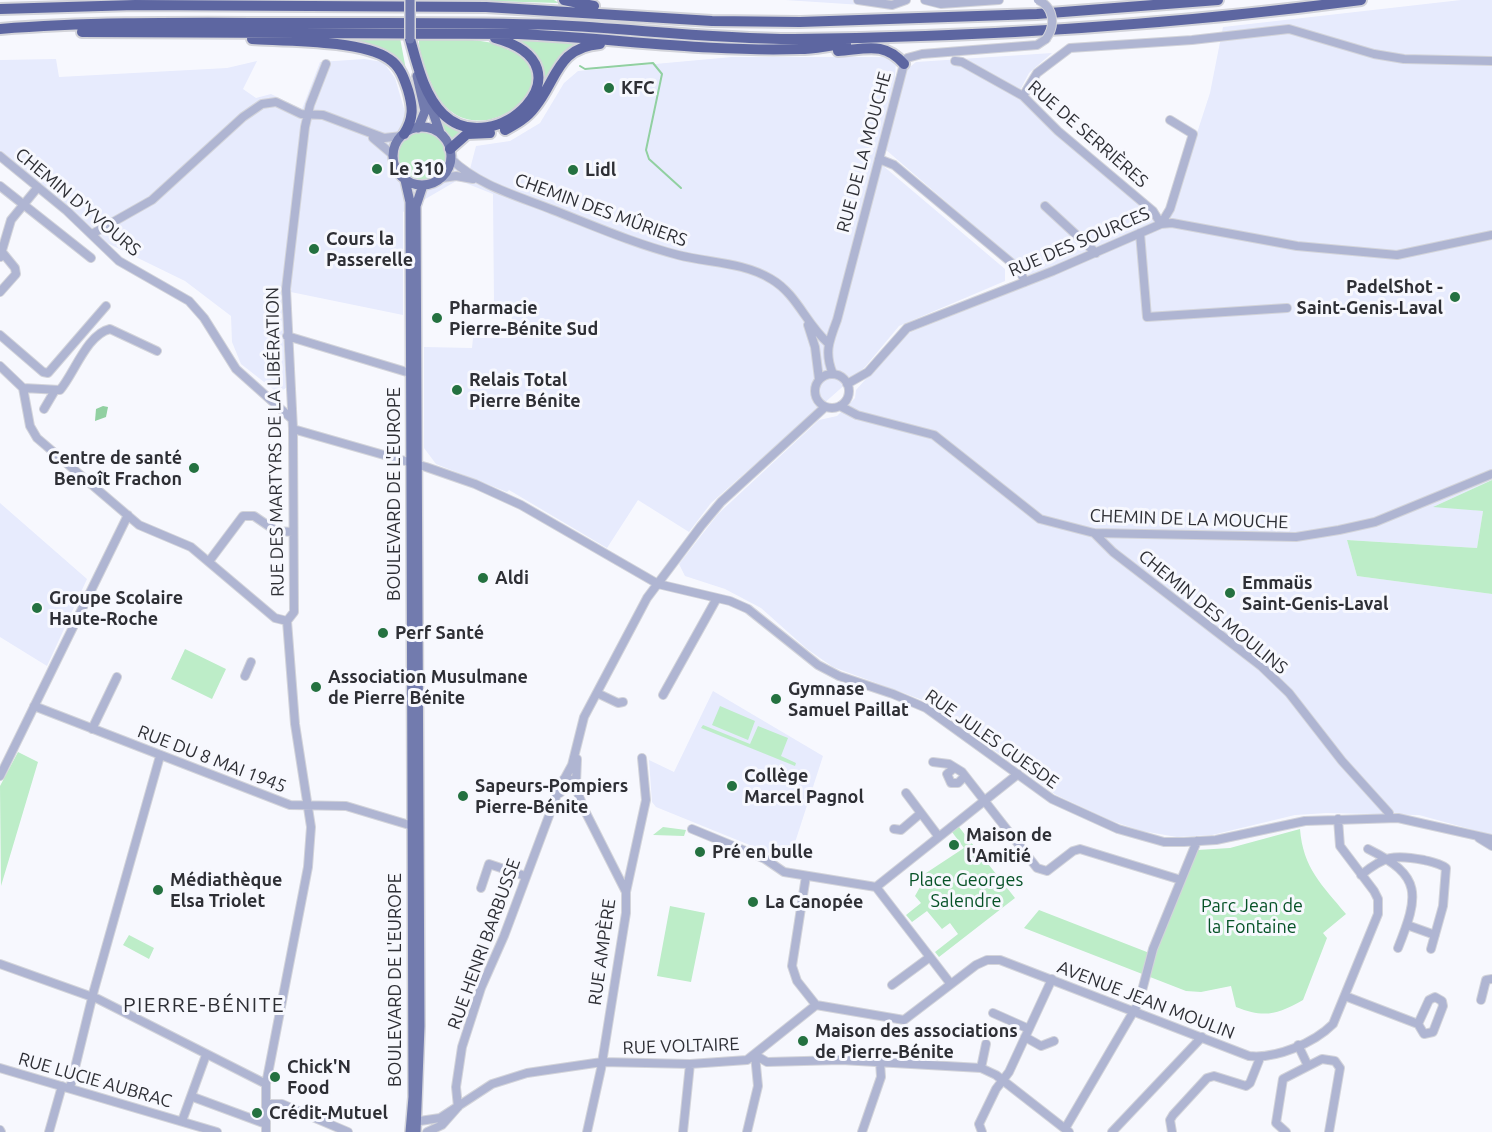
<!DOCTYPE html>
<html>
<head>
<meta charset="utf-8">
<style>
	body { margin:0 }
	canvas { display:block; background:#f7f8fe }
</style>
</head>
<body>
<canvas width="1492" height="1132"></canvas>
<script>
const context = document.querySelector('canvas').getContext('2d');
context.lineJoin = 'round';
function paint(path, color) { context.fillStyle = color; context.fill(path, 'evenodd'); }
function stroke(path, color, width, dash) { context.strokeStyle = color; context.lineWidth = width; context.lineCap = dash ? 'butt' : 'round'; context.setLineDash(dash || []); context.stroke(path); }
function drawText(font, color, halo, rows, align = 'center') {
  context.font = font + ' Ubuntu,sans-serif'; context.lineWidth = 6; context.setLineDash([]); context.textBaseline = 'middle'; context.strokeStyle = halo; context.fillStyle = color; for (const [text, x, y, turn = 0] of rows) {
    context.save(); context.translate(x, y); context.rotate((+turn || 0) * Math.PI / 180); context.textAlign = isNaN(turn) ? turn : align; if (halo) context.strokeText(text, 0, 0); context.fillText(text, 0, 0); context.restore();
  }
}
paint(new Path2D(`
	M785,0H863L862,5Z
	M1461,0H1492V480L1435,506L1483,511L1477,548L1347,540L1357,576L1492,594V835L1419,815L1327,813L1295,815L1212,835L1177,837L1142,831L1112,821L1056,795L928,702L833,667L807,649L761,608L725,589L685,576L679,564L718,514L819,420L837,416L855,398L856,390L906,334L1032,284L1025,270L885,149L906,70L916,62L1052,53L1029,73L1017,96L1149,214L1169,219L1210,93L1223,27Z
	M732,57H889L896,62L894,91L875,159L1005,269V281L899,326L865,367L711,503L689,532L638,500L607,548L509,490L507,492L436,464L424,448V347L472,348L473,338H511L512,310L494,305L493,194L458,180L403,212V315L281,290L286,388L278,393L241,364L232,342L231,316L185,281L103,241L0,152V60L56,59L59,77L227,68L257,61L243,89L256,98L271,94L302,109L320,62L364,59L383,62L395,78L407,119L440,126L450,137L460,162L470,169L476,146L510,141L540,123L564,83L578,71Z
	M0,503L87,579L47,666L0,637Z
	M713,691L823,756L789,861L656,807L652,802L649,760L674,772Z`), '#e7ebfd');
paint(new Path2D(`
	M491,0H554L559,3L488,1Z
	M320,38H400L407,75L402,67Z
	M419,38C437,38 499,38 508,50L509,48C514,51 521,54 525,59C561,96 462,163 431,83C426,70 418,52 419,38Z
	M514,38L583,42L544,86L535,54Z
	M436,111L470,130L451,139L440,126Z
	M398 156a25 25 0 1 1 50 0a25 25 0 1 1-50 0Z
	M1492,480V594L1357,576L1347,540L1477,548L1483,511L1433,507Z
	M185,649L226,669L212,699L171,679Z
	M720,706L755,721L748,740L712,725Z
	M703,725L750,744L758,726L788,738L781,756L796,763L795,766L701,728Z
	M18,752L38,762L1,886L0,786Z
	M663,827L686,830L684,836L653,835Z
	M959,827L1015,898L939,957L935,952L958,934L950,923L942,929L927,911L912,922L906,915L921,903L915,896L925,878L923,875L964,848L952,832Z
	M1300,829C1303,868 1322,885 1346,914L1323,933L1327,938L1303,1000C1276,1015 1264,1018 1236,1007L1231,986L1201,992L1186,991L1024,928L1039,910L1152,954L1197,850L1230,848Z
	M670,906L705,913L691,982L657,976Z
	M129,935L154,948L149,959L123,945Z`), '#bdedc8');
paint(new Path2D(`
	M103,406L108,407L106,417L95,421L96,409Z`), '#91d0a1');
stroke(new Path2D(`
	M580,66L585,69L653,63L662,74L646,150L649,159L681,188`), '#91d0a1', 2);
const minor = new Path2D(`
	M858,0L892,5L906,0
	M925,0L941,4L999,0
	M955,61L962,62L1023,96L1058,131L1153,211L1161,224
	M1023,96L1037,73L1070,48L1192,40L1289,29L1374,54L1404,59L1492,61
	M373,138L393,155
	M0,156L67,211L119,261L189,301L204,318L236,369L292,419
	M451,159C479,186 518,196 553,210C594,226 635,244 678,255C709,263 743,262 771,279C797,294 806,324 828,343
	M879,159L894,165L1019,269L1025,282
	M442,178L456,176L473,179
	M0,186L91,258
	M1045,206L1096,253
	M1161,224L1170,209L1193,134L1170,120
	M1140,233L1147,317L1287,308
	M92,234L152,200L243,117L262,104L276,102L301,114L323,115L384,138L402,136
	M0,257L11,220L38,187
	M0,292L16,274L15,268L2,252
	M808,325L815,347L819,379
	M0,335L43,372L48,373L106,306
	M287,336L410,373
	M0,366L23,388L30,426L37,438L139,525L191,547L275,618L287,621
	M815 391a17 17 0 1 1 34 0a17 17 0 1 1-34 0Z
	M833,374C824,353 829,341 837,320L904,64L907,58L922,54L1037,45L1046,39
	M847,384L868,372L907,328L1053,271L1161,224L1172,223L1297,246L1397,255L1492,235
	M23,388L60,390C74,374 87,334 110,329L157,351
	M840,406L857,415L934,435L1040,519L1094,533L1296,537L1339,530L1375,522L1492,474
	M44,409L54,392
	M293,429L426,467L475,484L521,505L658,584L730,601L748,609L818,665L839,676L893,694L926,708L1052,799L1118,829L1164,842H1184L1216,840L1305,821L1398,818L1492,839
	M1094,533L1113,552L1261,666L1289,693L1342,761L1389,813L1390,818
	M210,560L243,516H254L276,531L293,532
	M245,676L251,662
	M597,693L618,703L623,702
	M663,695L717,598
	M34,706L290,805L346,806L416,827
	M92,729L117,677
	M933,762L949,764L962,772L1037,868L1047,871L1073,851L1080,849L1181,880
	M954,768L947,774L951,783H958L965,776
	M0,776L128,515
	M564,779L573,780L584,809L626,892V913L601,1069L587,1132
	M560,793L563,789L576,784L577,759
	M906,793L939,837
	M692,829L765,859L784,872L876,887L1018,774
	M894,829L901,830L921,813
	M1479,838L1492,846
	M1368,849C1423,876 1419,895 1398,948
	M1361,875C1384,856 1394,854 1424,860C1432,862 1439,863 1446,868L1443,906L1431,949
	M806,876L792,966L797,981L816,1005
	M876,887L950,983
	M481,888L489,864L525,876
	M626,892L646,800L642,758
	M1407,925L1435,935
	M0,964L98,999L266,1084
	M892,985L930,957
	M1345,996L1418,1024L1424,1034L1433,1032L1443,1006L1442,1001L1435,997L1429,1000L1418,1024
	M1481,1000L1486,980L1492,979
	M816,1005L904,1020L976,965L987,960H1000L1249,1056C1276,1059 1314,1043 1333,1024L1378,914V899L1374,891L1340,846L1338,819
	M993,1013L1029,1029
	M1025,1037L1041,1046L1054,1041
	M1298,1045L1308,1066
	M755,1055L767,1062L841,1060L981,1068L996,1075L1069,1132
	M0,1068L217,1132
	M981,1068L986,1044
	M70,1088L94,990L160,756
	M193,1097L266,1124
	M267,1104H282L348,1132
	M458,1107L456,1087L462,1047L481,988L504,936L559,789L572,765L584,717L647,598L701,526L721,502L825,407
	M182,1121L206,1055
	M413,1122L440,1118L492,1084L527,1073L602,1062L690,1064L747,1060L816,1005
	M1066,1127L1139,1002L1153,949L1197,841
	M0,1130L1,1132
	M49,1132L62,1086
	M266,1132V1084L308,867L311,827L295,724L287,621L294,612L293,429L286,289L305,127L310,105L326,64
	M427,1132L442,1125L457,1108
	M683,1132L690,1064
	M747,1132L758,1086L755,1055
	M862,1132L881,1077L880,1062
	M982,1132L979,1124L996,1089L1009,1072L1052,979
	M1112,1132L1202,1037
	M1172,1132L1170,1120L1173,1115L1207,1078L1214,1076L1246,1086L1250,1083L1260,1058
	M1286,1132L1276,1123L1283,1079L1322,1059L1335,1061L1340,1068L1329,1132`);
const major = new Path2D(`
	M417,76L425,111L418,128
	M428,98L440,133
	M393 156a29 29 0 1 1 58 0a29 29 0 1 1-58 0Z
	M405,180L410,202L413,1097L410,1132
	M416,1132L420,1026L416,206L423,185`);
const highway = new Path2D(`
	M564,0L594,6
	M0,9L135,5L486,7L712,21L800,22L1037,14L1218,0
	M0,29C100,21 201,23 301,23C386,23 471,22 555,25C635,29 714,39 794,39C983,37 1174,25 1361,0
	M82,32L518,34C612,38 705,52 800,49C815,49 830,45 846,44
	M252,39C286,41 362,40 389,59C400,66 404,78 408,90C413,107 414,118 404,134
	M410,39C417,64 424,95 443,114C494,164 597,66 495,38
	M838,51C866,49 884,41 904,64
	M505,130C516,124 527,118 535,107C557,80 557,47 600,44
	M450,149L467,134L490,133`);
stroke(minor, '#d3d4da', 10);
stroke(major, '#d3d4da', 12);
stroke(highway, '#d3d4da', 14);
stroke(minor, '#afb5d2', 8);
stroke(major, '#727bae', 9);
stroke(highway, '#5d66a1', 10);
const minorBridge = new Path2D(`
	M1038,0C1054,7 1056,25 1046,39`);
const majorBridge = new Path2D(`
	M410,0V39`);
stroke(minorBridge, '#d3d4da', 10, []);
stroke(majorBridge, '#d3d4da', 12, []);
stroke(minorBridge, '#afb5d2', 8);
stroke(majorBridge, '#727bae', 9);
for (const [x, y, r, color] of [
	[609,88,6,"#247140"],
	[377,169,6,"#247140"],
	[573,170,6,"#247140"],
	[314,249,6,"#247140"],
	[1455,297,6,"#247140"],
	[437,318,6,"#247140"],
	[457,390,6,"#247140"],
	[194,468,6,"#247140"],
	[483,578,6,"#247140"],
	[1230,593,6,"#247140"],
	[37,608,6,"#247140"],
	[383,633,6,"#247140"],
	[316,687,6,"#247140"],
	[776,699,6,"#247140"],
	[732,786,6,"#247140"],
	[463,796,6,"#247140"],
	[954,845,6,"#247140"],
	[700,852,6,"#247140"],
	[158,890,6,"#247140"],
	[753,902,6,"#247140"],
	[803,1041,6,"#247140"],
	[275,1077,6,"#247140"],
	[257,1113,6,"#247140"]
]) { const dot = new Path2D(); dot.arc(x, y, r, 0, 2 * Math.PI); context.fillStyle = color; context.fill(dot); stroke(dot, '#f7f8fe', 2); }
drawText('bold 18px', '#2e2f35', '#f7f8fe', [
	["KFC",621,88],
	["Le 310",389,169],
	["Lidl",585,170],
	["Cours la",326,239],
	["Passerelle",326,260],
	["PadelShot -",1443,287,"right"],
	["Saint-Genis-Laval",1443,308,"right"],
	["Pharmacie",449,308],
	["Pierre-Bénite Sud",449,329],
	["Relais Total",469,380],
	["Pierre Bénite",469,401],
	["Centre de santé",182,458,"right"],
	["Benoît Frachon",182,479,"right"],
	["Aldi",495,578],
	["Emmaüs",1242,583],
	["Saint-Genis-Laval",1242,604],
	["Groupe Scolaire",49,598],
	["Haute-Roche",49,619],
	["Perf Santé",395,633],
	["Association Musulmane",328,677],
	["de Pierre Bénite",328,698],
	["Gymnase",788,689],
	["Samuel Paillat",788,710],
	["Collège",744,776],
	["Marcel Pagnol",744,797],
	["Sapeurs-Pompiers",475,786],
	["Pierre-Bénite",475,807],
	["Maison de",966,835],
	["l'Amitié",966,856],
	["Pré en bulle",712,852],
	["Médiathèque",170,880],
	["Elsa Triolet",170,901],
	["La Canopée",765,902],
	["Maison des associations",815,1031],
	["de Pierre-Bénite",815,1052],
	["Chick'N",287,1067],
	["Food",287,1088],
	["Crédit-Mutuel",269,1113]
], 'left');
drawText('18px', '#2e2f35', '#f7f8fe', [
	["RUE DE SERRIÈRES",1088,134,41],
	["RUE DE LA MOUCHE",864,152,-75],
	["CHEMIN D'YVOURS",78,202,40],
	["CHEMIN DES MÛRIERS",601,210,20],
	["RUE DES SOURCES",1079,242,-23],
	["RUE DES MARTYRS DE LA LIBÉRATION",275,442,-91],
	["BOULEVARD DE L'EUROPE",394,494,-90],
	["CHEMIN DE LA MOUCHE",1189,519,2],
	["CHEMIN DES MOULINS",1213,612,39],
	["RUE JULES GUESDE",992,739,35],
	["RUE DU 8 MAI 1945",212,759,21],
	["RUE HENRI BARBUSSE",484,944,-70],
	["RUE AMPÈRE",602,952,-82],
	["BOULEVARD DE L'EUROPE",395,980,-90],
	["AVENUE JEAN MOULIN",1146,1000,21],
	["RUE VOLTAIRE",681,1046,-2],
	["RUE LUCIE AUBRAC",95,1080,16]
]);
drawText('18px', '#065227', '#f7f8fe', [
	["Place Georges",966,880],
	["Salendre",966,901],
	["Parc Jean de",1252,906],
	["la Fontaine",1252,927]
]);
context.letterSpacing = '1.5px';
drawText('21px', '#2e2f35', '#f7f8fe', [
	["PIERRE-BÉNITE",204,1005]
]);
context.letterSpacing = '0px';
</script>
</body>
</html>
